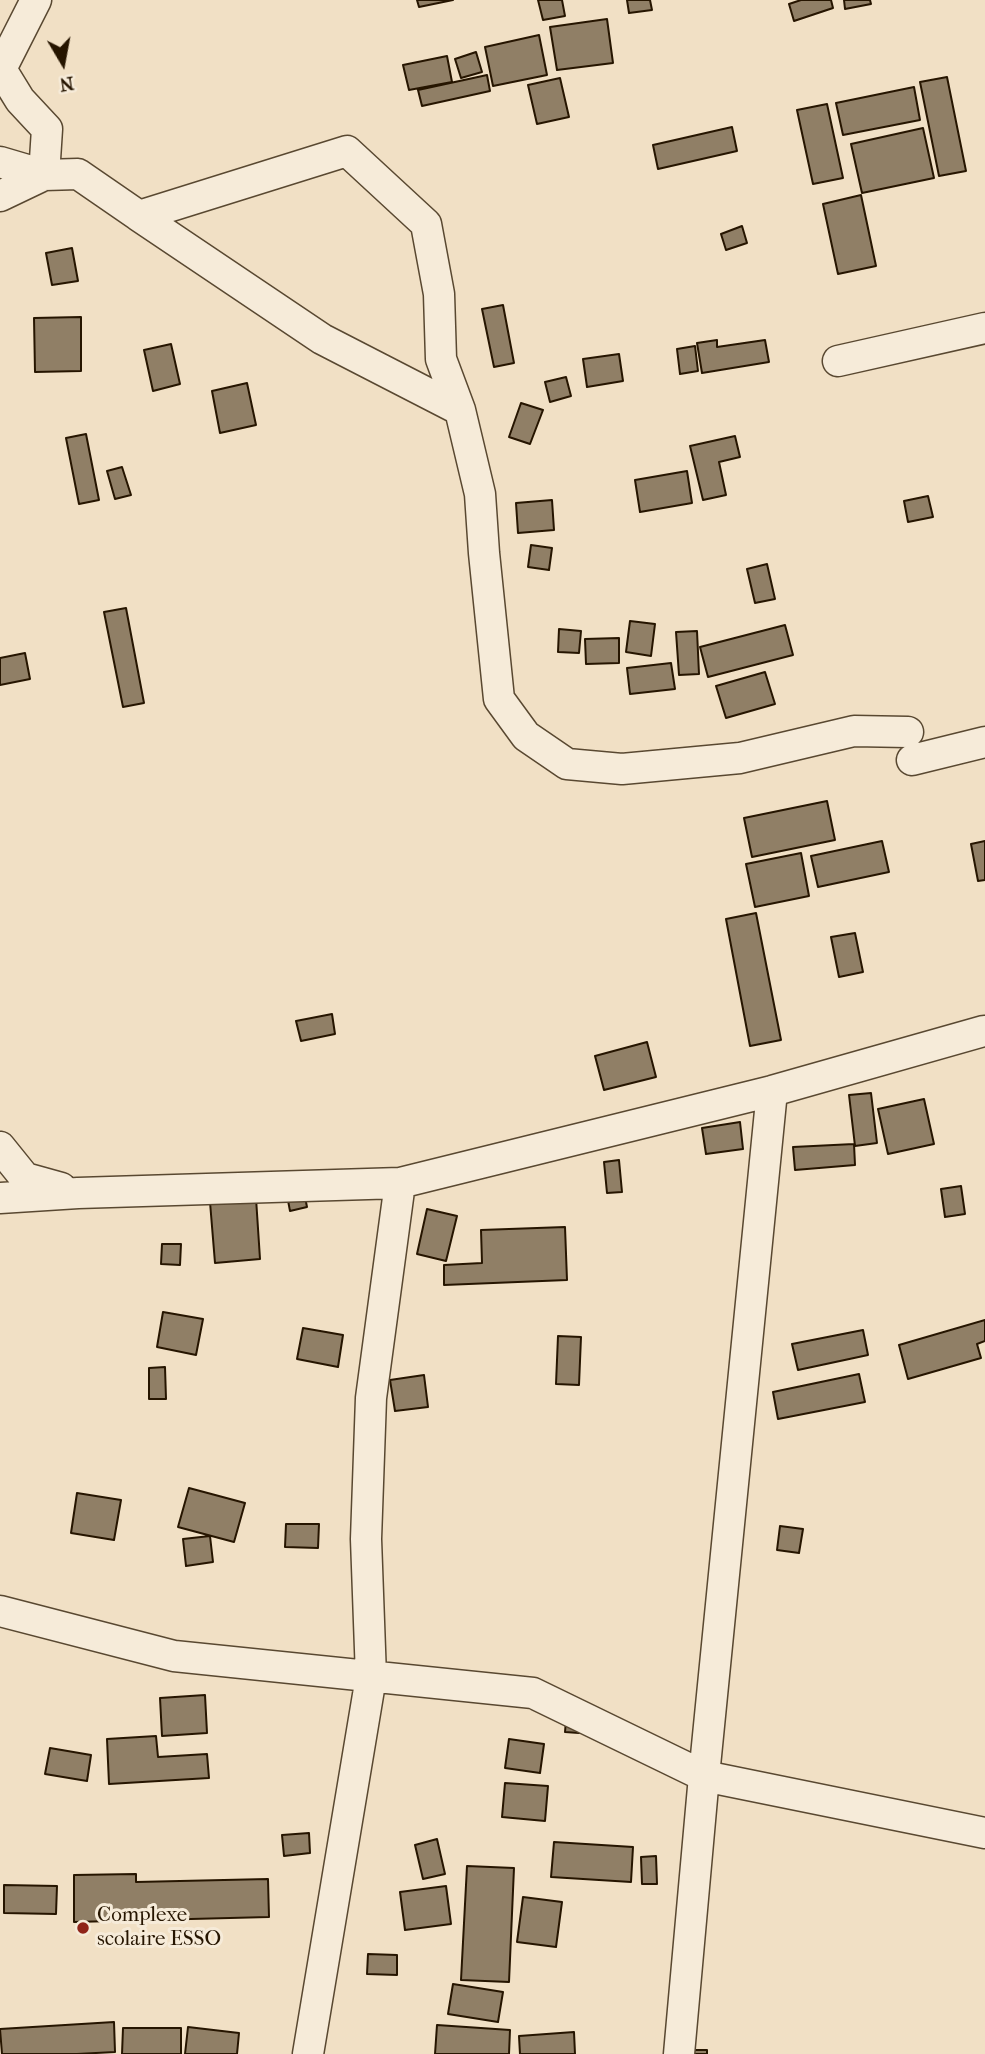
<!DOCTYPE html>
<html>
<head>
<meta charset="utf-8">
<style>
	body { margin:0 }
	#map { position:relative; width:985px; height:2054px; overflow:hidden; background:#f1e0c5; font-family:"IM FELL French Canon",serif }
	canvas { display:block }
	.north { position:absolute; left:28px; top:28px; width:70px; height:70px; -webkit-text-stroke:5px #f6ebd9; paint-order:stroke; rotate:170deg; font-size:19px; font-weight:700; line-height:28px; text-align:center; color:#261500 }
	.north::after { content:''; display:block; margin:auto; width:24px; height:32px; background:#261500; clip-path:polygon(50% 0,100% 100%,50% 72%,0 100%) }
</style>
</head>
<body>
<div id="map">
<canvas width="985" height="2054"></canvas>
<div class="north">N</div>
</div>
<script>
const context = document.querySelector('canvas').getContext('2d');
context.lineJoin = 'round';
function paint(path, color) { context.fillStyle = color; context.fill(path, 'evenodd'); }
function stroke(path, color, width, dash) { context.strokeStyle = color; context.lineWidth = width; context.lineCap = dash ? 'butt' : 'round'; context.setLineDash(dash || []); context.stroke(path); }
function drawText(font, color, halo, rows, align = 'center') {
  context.font = font + ' "IM FELL French Canon",serif'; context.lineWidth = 6; context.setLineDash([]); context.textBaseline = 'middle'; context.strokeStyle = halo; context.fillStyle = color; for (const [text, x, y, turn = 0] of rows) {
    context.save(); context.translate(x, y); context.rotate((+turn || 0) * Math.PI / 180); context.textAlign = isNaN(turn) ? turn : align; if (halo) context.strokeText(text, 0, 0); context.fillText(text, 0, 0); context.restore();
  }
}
const building = new Path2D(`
	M417,0H453L419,7Z
	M538,0H562L565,16L543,20Z
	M627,0H650L652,10L629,13Z
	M801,0H831L833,8L794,21L789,4Z
	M844,0H870L871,4L845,9Z
	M607,19L613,63L557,70L550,27Z
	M539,35L547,75L493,86L485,47Z
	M476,52L482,72L461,78L455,59Z
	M447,56L452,82L409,90L403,65Z
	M487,75L490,91L422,106L418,90Z
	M947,77L966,171L939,176L920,82Z
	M560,78L569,117L537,124L528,85Z
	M914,87L920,120L843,135L836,103Z
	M827,104L843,178L813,184L797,110Z
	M732,127L737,151L658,169L653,145Z
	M923,128L934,178L862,193L851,144Z
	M861,195L876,266L838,274L823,204Z
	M742,226L747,243L726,250L721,234Z
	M72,248L78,281L52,285L46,253Z
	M503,305L514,363L494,367L482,309Z
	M81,317V371L35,372L34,318Z
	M717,340V347L765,340L769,362L702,373L697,343Z
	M171,344L180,384L153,391L144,350Z
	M695,346L698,371L680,374L677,349Z
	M619,354L623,381L587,387L583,359Z
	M566,377L571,396L550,402L545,382Z
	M247,383L256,425L220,433L212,391Z
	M521,403L543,410L530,444L509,437Z
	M86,434L99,500L79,504L66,438Z
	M735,436L740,457L719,462L726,495L703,500L690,446Z
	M122,467L131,495L115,499L107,471Z
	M687,471L692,503L640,512L635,480Z
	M928,496L933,517L908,522L904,501Z
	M552,500L554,530L518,533L516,503Z
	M531,545L552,548L549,570L528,567Z
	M767,564L775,599L755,603L747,569Z
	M126,608L144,703L123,707L104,612Z
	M630,621L655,624L651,656L626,652Z
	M785,625L793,655L708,677L700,647Z
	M559,629L581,631L579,653L558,652Z
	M697,631L699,674L679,675L676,632Z
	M619,638V663L586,664L585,639Z
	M25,653L30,679L0,685V658Z
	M671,663L675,689L630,694L627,668Z
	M765,672L775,704L726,718L716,686Z
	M827,801L835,840L752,857L744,818Z
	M882,841L889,872L818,887L811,856Z
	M985,841V880L978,881L971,844Z
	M801,853L809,896L755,907L746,864Z
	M756,913L781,1040L750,1046L726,919Z
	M855,933L863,972L839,977L831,937Z
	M332,1014L335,1034L301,1041L296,1021Z
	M647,1042L656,1077L604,1090L595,1056Z
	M871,1093L877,1143L855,1146L849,1095Z
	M924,1099L934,1144L888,1154L878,1109Z
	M740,1122L743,1149L706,1154L702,1128Z
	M854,1144L855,1165L795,1170L793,1147Z
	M619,1160L622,1192L607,1193L604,1162Z
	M961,1186L965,1214L945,1217L941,1189Z
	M303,1187L307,1207L290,1211L286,1190Z
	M256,1198L260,1259L215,1263L210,1202Z
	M427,1209L457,1216L446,1261L417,1254Z
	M565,1227L567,1280L444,1285V1265L482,1263L481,1230Z
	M162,1244H181L180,1265L161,1264Z
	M163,1312L203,1319L196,1355L157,1347Z
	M985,1320V1341L977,1344L981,1358L908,1379L899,1345Z
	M303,1328L343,1335L338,1367L297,1359Z
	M863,1330L868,1355L798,1370L792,1344Z
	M558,1336L581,1337L579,1385L556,1384Z
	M165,1367L166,1399H149V1368Z
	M859,1374L865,1402L778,1419L773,1392Z
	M424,1375L428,1407L395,1411L390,1380Z
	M189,1488L245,1503L234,1542L178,1527Z
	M77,1493L121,1500L114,1540L71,1533Z
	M286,1524H319L318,1548L285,1547Z
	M780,1526L803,1529L799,1553L777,1550Z
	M210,1536L213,1562L186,1566L183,1539Z
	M205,1695L207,1733L162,1736L160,1698Z
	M567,1709L582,1711L579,1733L565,1732Z
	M156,1736L158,1757L207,1754L209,1778L109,1784L107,1739Z
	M509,1739L544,1744L540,1773L505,1768Z
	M50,1748L91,1755L87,1781L45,1774Z
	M505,1783L548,1786L545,1821L502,1817Z
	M309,1833L310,1853L284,1856L282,1835Z
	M437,1839L445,1874L423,1879L415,1845Z
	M554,1842L633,1847L631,1882L551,1877Z
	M656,1856L657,1884H642L641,1857Z
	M467,1866L514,1868L509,1982L461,1980Z
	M136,1874V1882L268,1879L269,1917L74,1922V1875Z
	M4,1885L57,1886L56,1914L4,1913Z
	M446,1886L451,1924L405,1930L400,1892Z
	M523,1897L562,1902L556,1947L517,1942Z
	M368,1954L397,1955V1975L367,1974Z
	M453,1984L503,1992L498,2022L448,2014Z
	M114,2022L115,2052L77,2054H2L0,2029Z
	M437,2025L510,2030L509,2054H435Z
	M188,2027L239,2033L237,2054H185Z
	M123,2028H181V2054H122Z
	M574,2032L575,2054H520L519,2036Z
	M686,2050H707V2054H686Z`);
paint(building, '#907f66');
stroke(building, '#261500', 2);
const street = new Path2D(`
	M36,0L1,69L20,100L47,129L44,175L78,174L139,216L347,151L426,224L439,294L441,359L460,410L480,494L484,553L499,699L526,736L567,764L622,769L740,758L854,731L908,732
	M0,162L44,175L0,196
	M139,216L322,339L460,410
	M838,361L985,328
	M912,760L985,742
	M0,1147L25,1178L61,1188
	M0,1198L78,1193L400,1183L772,1091L984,1031
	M0,1611L174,1656L533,1693L704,1776L985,1833
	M308,2054L371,1677L366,1539L371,1398L400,1183
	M679,2054L704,1776L772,1091`);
stroke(street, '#594831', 33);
stroke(street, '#f6ebd9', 30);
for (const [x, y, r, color] of [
	[83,1928,7,"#8f2418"]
]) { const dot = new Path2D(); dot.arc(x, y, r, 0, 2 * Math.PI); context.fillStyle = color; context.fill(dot); stroke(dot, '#f6ebd9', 2.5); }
drawText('21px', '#261500', '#f6ebd9', [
	["Complexe",97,1916],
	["scolaire ESSO",97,1940]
], 'left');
</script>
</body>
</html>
